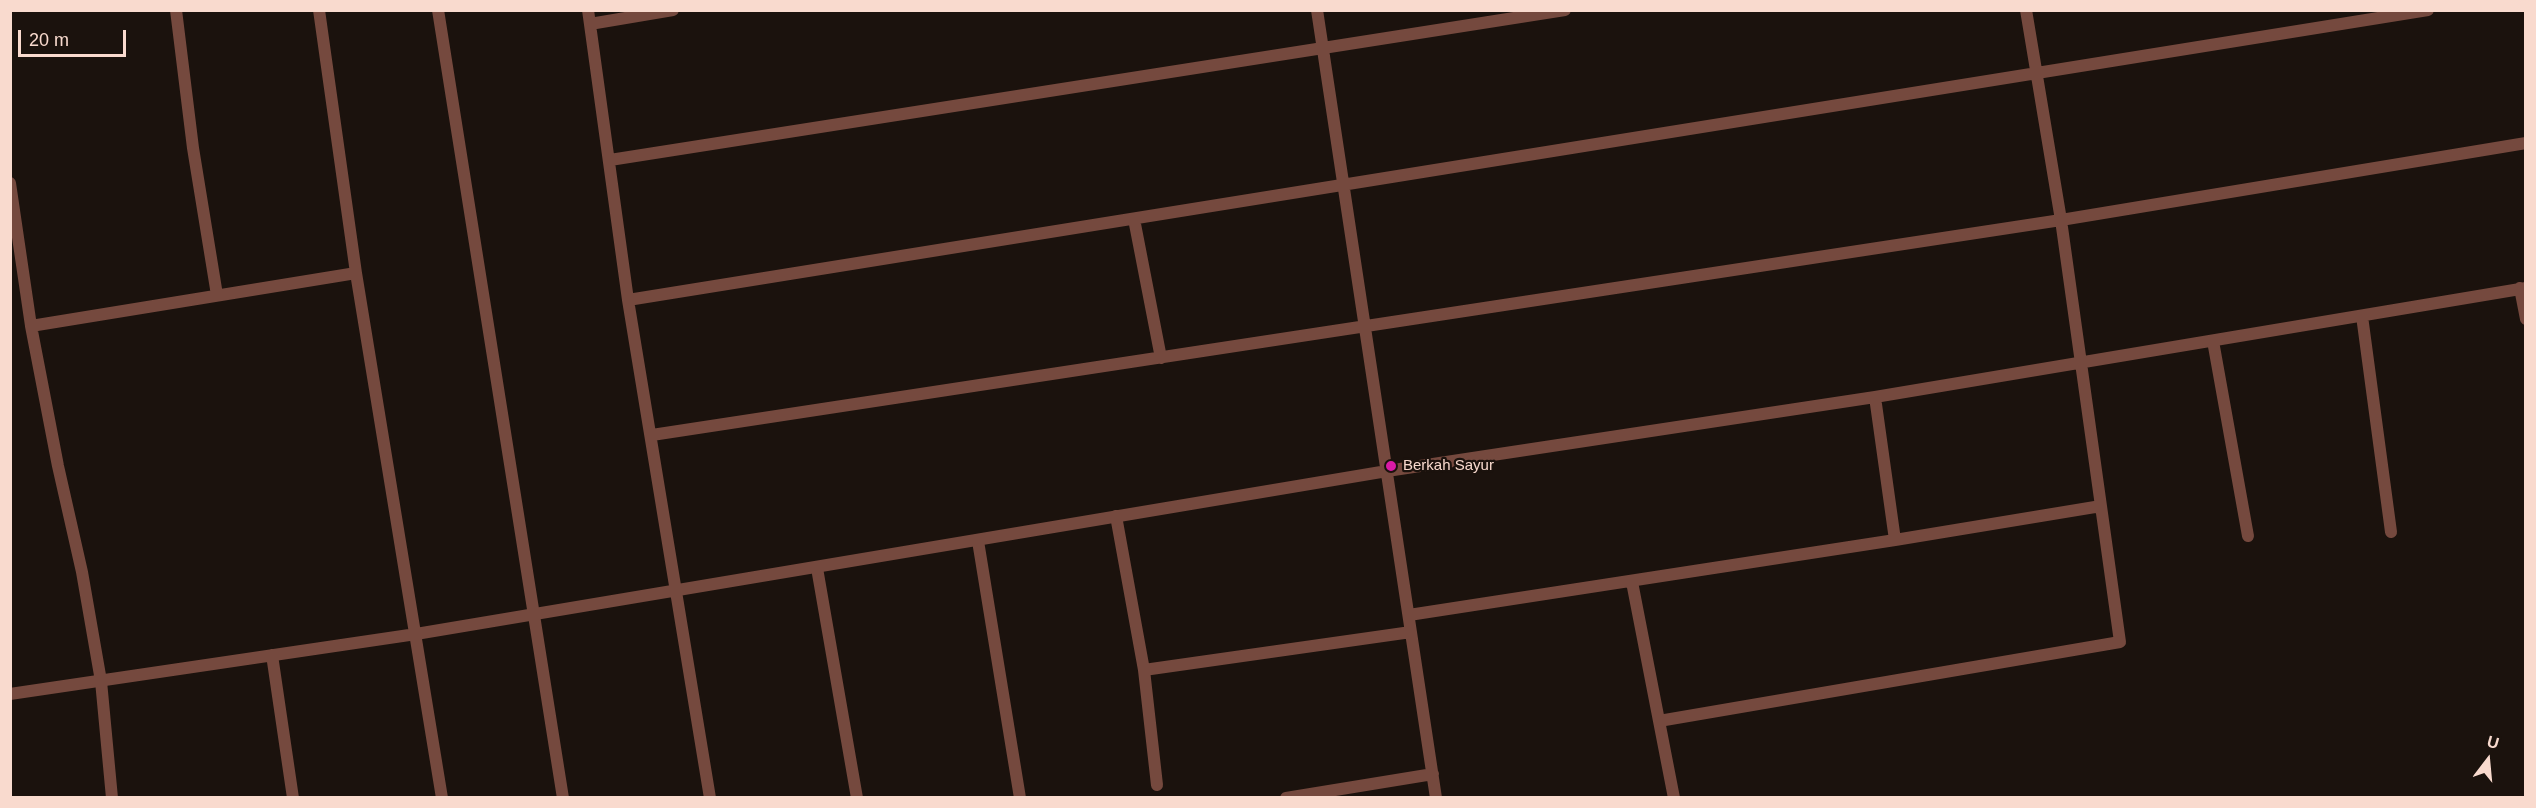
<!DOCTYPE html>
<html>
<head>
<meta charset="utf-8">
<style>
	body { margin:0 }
	#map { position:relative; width:2536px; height:808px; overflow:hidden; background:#1b120d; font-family:Helvetica,sans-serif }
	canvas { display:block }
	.frame { position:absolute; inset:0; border:12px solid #f9dace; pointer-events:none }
	.north { position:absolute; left:2458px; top:730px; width:60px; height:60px; -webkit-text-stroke:4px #1b120d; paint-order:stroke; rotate:16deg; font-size:16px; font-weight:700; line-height:24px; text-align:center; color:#f9dace }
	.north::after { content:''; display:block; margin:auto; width:21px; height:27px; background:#f9dace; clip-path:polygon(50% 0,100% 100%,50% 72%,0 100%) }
	.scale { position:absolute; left:18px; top:30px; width:108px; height:27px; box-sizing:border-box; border:3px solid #f9dace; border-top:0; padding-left:8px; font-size:18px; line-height:21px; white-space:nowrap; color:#f9dace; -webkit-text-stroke:4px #1b120d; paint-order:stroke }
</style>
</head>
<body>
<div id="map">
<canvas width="2536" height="808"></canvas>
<div class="frame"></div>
<div class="north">U</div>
<div class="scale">20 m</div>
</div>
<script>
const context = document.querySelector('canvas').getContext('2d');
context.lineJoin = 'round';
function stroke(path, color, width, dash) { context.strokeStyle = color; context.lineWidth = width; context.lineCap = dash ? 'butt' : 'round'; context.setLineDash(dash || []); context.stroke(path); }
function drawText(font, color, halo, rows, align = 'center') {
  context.font = font + ' Helvetica,sans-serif'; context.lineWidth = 4.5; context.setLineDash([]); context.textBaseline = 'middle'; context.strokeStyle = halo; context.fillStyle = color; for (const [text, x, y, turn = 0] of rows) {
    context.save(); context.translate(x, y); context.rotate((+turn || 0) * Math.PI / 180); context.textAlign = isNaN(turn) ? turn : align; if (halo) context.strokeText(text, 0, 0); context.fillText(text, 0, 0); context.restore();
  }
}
stroke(new Path2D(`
	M176,10L193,148L217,295
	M319,10L356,273L442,798
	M438,10L563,798
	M588,10L628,300L710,798
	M1317,10L1436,798
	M590,24L673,10
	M610,160L1565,10
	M10,183L31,326L58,466L82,572L101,681L112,798
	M1134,219L1161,358
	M2520,288L2526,319
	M628,300L2428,10
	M2362,316L2391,532
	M31,326L356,273
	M2213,341L2248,536
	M652,435L2061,220L2526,143
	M1116,516L1144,670L1157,785
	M1895,540L2101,506
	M978,541L1020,798
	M817,568L857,798
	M1632,582L1674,798
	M1409,615L1895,540L1875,397
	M272,655L293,798
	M1144,670L1411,632
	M10,694L416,634L1387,471L1875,397L2526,288
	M1659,721L2120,642L2061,220L2026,10
	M1286,798L1433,774`), '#75493e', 12);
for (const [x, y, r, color] of [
	[1391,466,6,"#d91aa6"]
]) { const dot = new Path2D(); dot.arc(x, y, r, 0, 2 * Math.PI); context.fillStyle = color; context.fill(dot); stroke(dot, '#1b120d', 2); }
drawText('15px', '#f9dace', '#1b120d', [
	["Berkah Sayur",1403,466]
], 'left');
</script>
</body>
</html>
